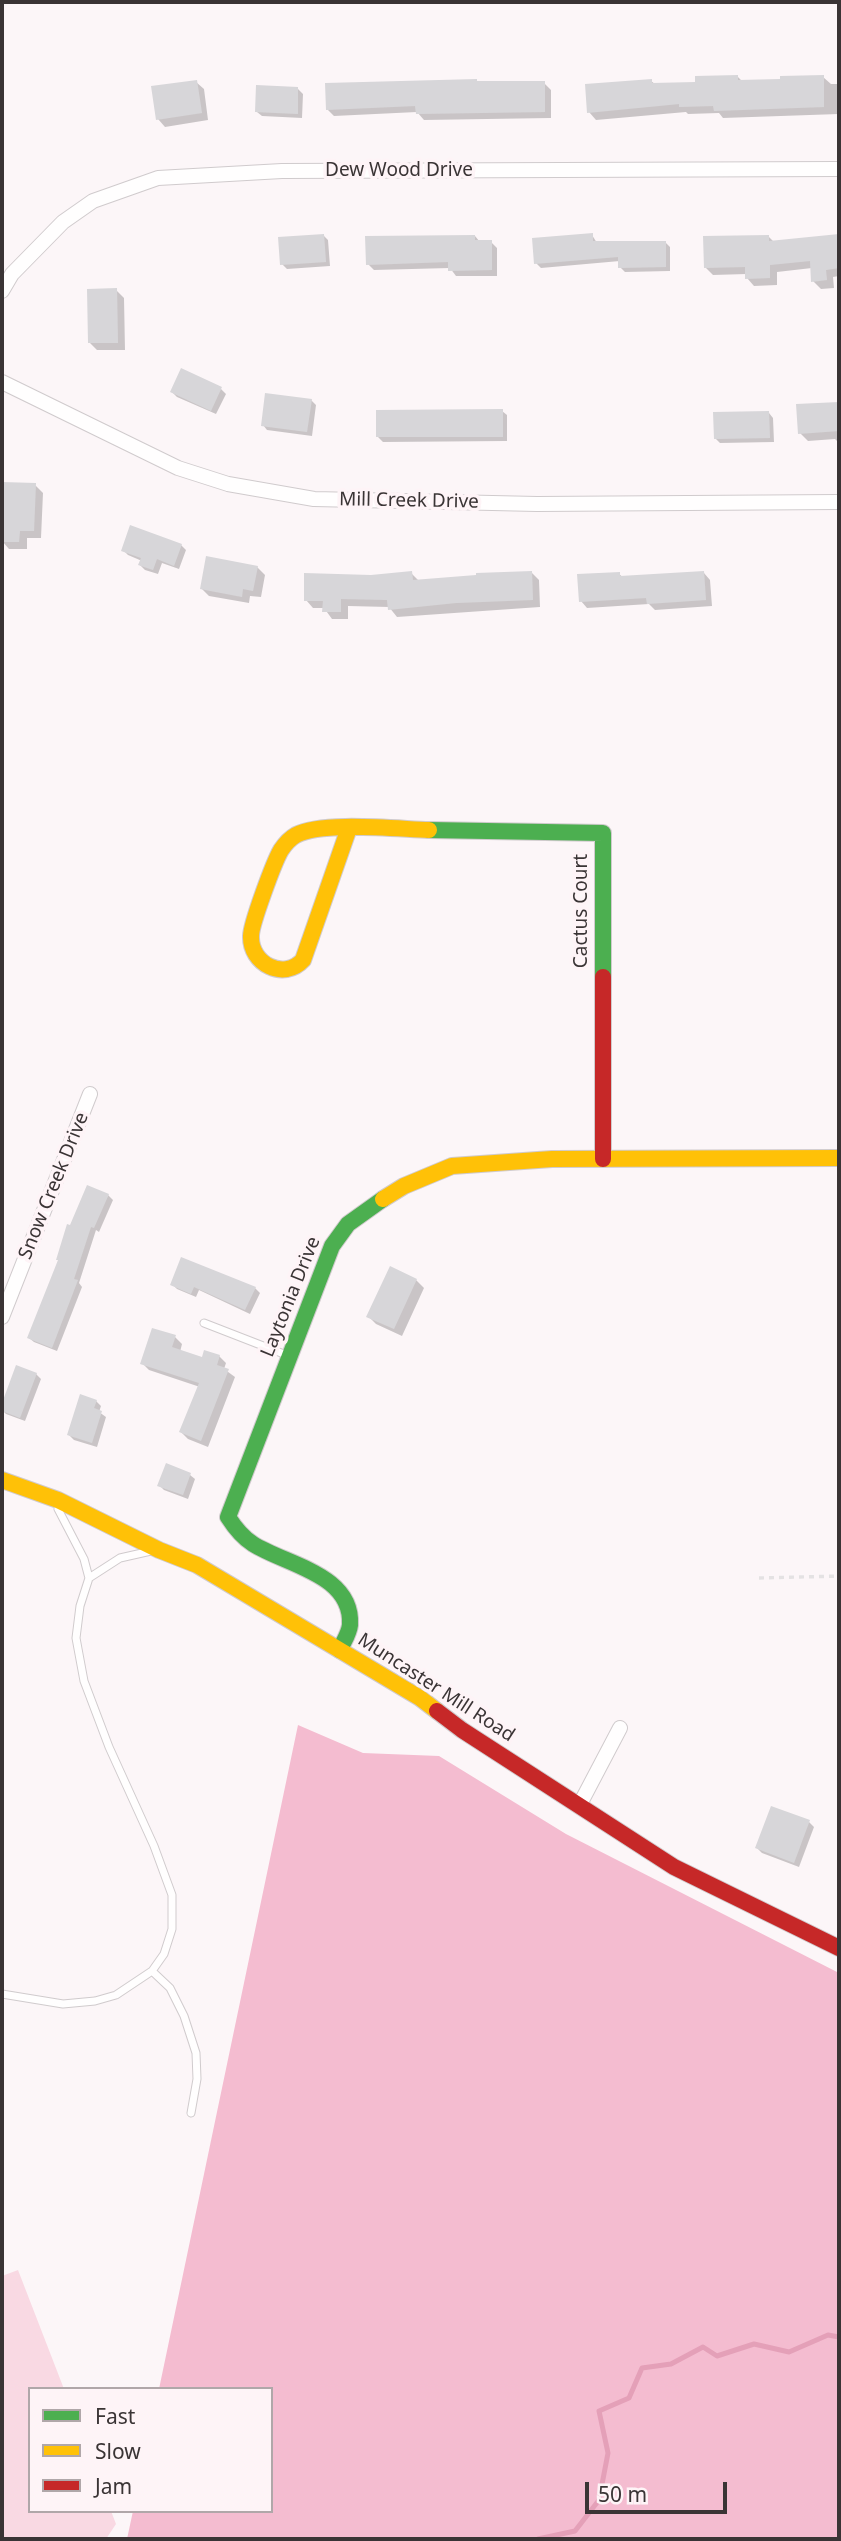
<!DOCTYPE html>
<html>
<head>
<meta charset="utf-8">
<style>
	body { margin:0 }
	#map { position:relative; width:841px; height:2541px; overflow:hidden; background:#fcf6f8; font-family:"Noto Sans",sans-serif }
	canvas { display:block }
	.frame { position:absolute; inset:0; border:4px solid #3a3435; pointer-events:none }
	.legend { position:absolute; left:28px; top:2387px; width:245px; height:126px; box-sizing:border-box; background:#fef4f7; border:2px solid #b0a7a9; margin:0; padding:9px 12px; list-style:none; font-size:21px; color:#3a3435 }
	.legend li { display:flex; align-items:center; gap:14px; height:35px }
	.legend b { width:35px; border:2px solid #b0a7a9 }
	.scale { position:absolute; left:585px; top:2482px; width:142px; height:32px; box-sizing:border-box; border:4px solid #3a3435; border-top:0; padding-left:9px; font-size:21px; line-height:24px; white-space:nowrap; color:#3a3435; -webkit-text-stroke:5px #fef4f7; paint-order:stroke }
</style>
</head>
<body>
<div id="map">
<canvas width="841" height="2541"></canvas>
<div class="frame"></div>
<ul class="legend">
<li><b style="height:9px;background:#4caf50"></b>Fast</li>
<li><b style="height:9px;background:#ffc107"></b>Slow</li>
<li><b style="height:9px;background:#c62828"></b>Jam</li>
</ul>
<div class="scale">50 m</div>
</div>
<script>
const context = document.querySelector('canvas').getContext('2d');
context.lineJoin = 'round';
function paint(path, color) { context.fillStyle = color; context.fill(path, 'evenodd'); }
function stroke(path, color, width, dash) { context.strokeStyle = color; context.lineWidth = width; context.lineCap = dash ? 'butt' : 'round'; context.setLineDash(dash || []); context.stroke(path); }
function drawText(font, color, halo, rows, align = 'center') {
  context.font = font + ' "Noto Sans",sans-serif'; context.lineWidth = 7; context.setLineDash([]); context.textBaseline = 'middle'; context.strokeStyle = halo; context.fillStyle = color; for (const [text, x, y, turn = 0] of rows) {
    context.save(); context.translate(x, y); context.rotate((+turn || 0) * Math.PI / 180); context.textAlign = isNaN(turn) ? turn : align; if (halo) context.strokeText(text, 0, 0); context.fillText(text, 0, 0); context.restore();
  }
}
paint(new Path2D(`
	M18,2270L64,2389H30V2511H111L116,2524L106,2539H2V2276Z`), '#f9d9e3');
paint(new Path2D(`
	M298,1725L363,1753L439,1756L566,1834L839,1973V2539H127L133,2511H271V2389H159Z`), '#f4bcd0');
paint(new Path2D(`
	M737,76L742,81H782L823,77L831,84H839V114L723,118L719,113L688,114L686,112L596,120L589,112L651,81L655,84L696,83Z
	M196,82L204,89L208,120L165,127L158,119Z
	M479,83H544L551,90V118L424,120L417,112L334,116L327,109Z
	M298,89L303,94L302,118L262,116L257,112Z
	M323,235L328,240L330,266L287,269L282,264Z
	M592,235L597,243L665,242L670,247V271L625,272L620,267V261L541,268L536,263Z
	M475,236L480,242H491L497,248V276H456L450,268L374,270L368,264Z
	M768,236L774,242L839,236V276L833,277L834,288L821,289L813,281L812,268L777,272V285L754,286L747,278V274L713,275L705,267Z
	M116,290L124,298L125,350H97L90,343Z
	M221,389L226,394L216,414L177,397L172,392Z
	M311,400L316,405L312,436L267,430L263,425Z
	M839,404V443L835,439L808,441L800,433L798,406Z
	M502,411L507,415V441L383,442L378,437Z
	M769,413L773,418L774,442L720,443L715,438Z
	M4,484L35,485L43,493L41,538H27V549H9L2,541Z
	M181,545L186,550L179,569L162,563L158,574L145,570L140,565L142,561L128,555L123,550Z
	M257,567L265,575L261,597L250,596L249,603L209,596L202,589Z
	M531,572L539,580L540,607L397,617L389,607L348,606V619H332L324,608H313L306,600L371,577L411,573L419,581Z
	M704,573L710,580L712,606L655,610L649,604L587,608L581,601L619,574L624,578Z
	M108,1195L113,1200L99,1232L96,1230L79,1283L82,1287L57,1351L34,1342L29,1338Z
	M416,1280L424,1288L402,1336L376,1324L368,1316Z
	M172,1284L255,1288L260,1293L250,1314L199,1290L196,1297L177,1289Z
	M175,1337L182,1344L180,1352L203,1359L219,1356L226,1363L224,1369L235,1377L208,1447L188,1439L181,1432L200,1387L149,1370L142,1363Z
	M17,1367L36,1374L41,1379L25,1421L6,1414L2,1410Z
	M96,1401L101,1406L99,1412L106,1417L97,1447L74,1440L69,1435Z
	M167,1466L190,1475L195,1479L188,1499L164,1490L159,1485Z
	M809,1822L814,1827L799,1867L762,1853L757,1848Z`), '#0003');
stroke(new Path2D(`
	M538,2539L575,2531L599,2500L608,2453L599,2411L629,2398L642,2368L671,2364L703,2347L717,2356L754,2344L789,2352L828,2335L839,2337`), '#e4a0b8', 5);
paint(new Path2D(`
	M738,75V80L780,79V76L824,75V107L714,111L713,106L679,107V104L587,113L585,84L652,79V83L695,82V76Z
	M477,79V81H545V112L416,114L415,106L326,110L325,83Z
	M197,80L202,113L156,120L151,86Z
	M256,85L298,87V114L255,112Z
	M593,233V241H666V267L618,268V257L534,264L532,238Z
	M324,234L326,262L280,265L278,237Z
	M839,234V268L826,270L827,280L811,282L810,261L770,265V278L745,279V267L704,268L703,236L769,235V241Z
	M475,235V240H492V270L448,271V262L366,265L365,236Z
	M117,288L118,343H88L87,289Z
	M181,368L222,387L211,411L170,392Z
	M265,393L312,399L307,432L261,426Z
	M839,402V431L798,434L796,404Z
	M503,409V437H376V410Z
	M769,411L770,438L714,439L713,412Z
	M2,482L36,483L34,531H20L19,542H2Z
	M130,525L182,544L174,566L157,559L153,570L138,565L141,558L121,551Z
	M206,556L258,566L253,591L243,589L242,597L200,589Z
	M412,571L413,580L476,575V573L532,571L533,600L456,603L388,610L387,600L341,599V612H322L323,601H304V573L371,575Z
	M704,571L706,600L647,604L646,598L579,602L577,574L620,572V576Z
	M87,1185L109,1194L94,1228L91,1227L74,1279L78,1280L52,1348L27,1338L58,1260H56L67,1224L70,1225Z
	M181,1257L256,1287L245,1310L194,1287L191,1294L170,1285Z
	M390,1266L417,1279L394,1329L366,1317Z
	M152,1328L176,1335L172,1347L202,1357L204,1350L220,1355L217,1365L229,1369L201,1441L179,1432L199,1383L140,1364Z
	M16,1365L37,1373L20,1418L2,1411V1403Z
	M80,1394L97,1400L94,1408L102,1411L92,1443L67,1435Z
	M166,1463L191,1473L183,1495L157,1486Z
	M771,1806L810,1820L794,1863L755,1848Z`), '#d7d6d9');
const lane = new Path2D(`
	M204,1323L289,1356
	M58,1509L84,1559L89,1578
	M152,1971L170,1988L184,2016L196,2053L197,2079L191,2113
	M2,1994L63,2004L95,2001L116,1995L152,1971L164,1954L172,1929V1895L154,1846L109,1747L84,1681L76,1638L80,1606L89,1578L120,1558L151,1551`);
const street = new Path2D(`
	M2,291L12,274L63,222L93,201L158,178L282,171L839,169
	M2,382L178,468L228,484L314,499L537,504L839,502
	M2,1317L90,1094
	M579,1806L620,1728`);
const fast = new Path2D(`
	M429,830L603,833V977
	M340,1650C343,1642 349,1634 350,1625C353,1574 286,1565 253,1544C242,1537 235,1528 228,1517L332,1246L348,1224L383,1199`);
const slow = new Path2D(`
	M349,828L303,960C284,981 250,964 251,936C251,924 274,862 281,850C285,844 289,839 296,835C322,821 397,829 429,830
	M383,1199L404,1186L452,1166L552,1159L839,1158
	M2,1480L58,1500L159,1550L197,1565L420,1698L437,1711`);
const jam = new Path2D(`
	M603,977V1159
	M437,1711L462,1730L674,1867L839,1948`);
stroke(lane, '#d0cbcd', 9);
stroke(street, '#d0cbcd', 16);
stroke(fast, '#d0cbcd', 18);
stroke(slow, '#d0cbcd', 18);
stroke(jam, '#d0cbcd', 18);
stroke(new Path2D(`
	M759,1578L839,1576`), '#e4e2e3', 3.5, [5, 5]);
stroke(lane, '#fffefe', 7);
stroke(street, '#fffefe', 14);
stroke(fast, '#4caf50', 16);
stroke(slow, '#ffc107', 16);
stroke(jam, '#c62828', 16);
drawText('19px', '#3a3435', '#fef4f7', [
	["Dew Wood Drive",399,171],
	["Mill Creek Drive",409,501,1],
	["Cactus Court",582,911,-90],
	["Snow Creek Drive",54,1186,-68],
	["Laytonia Drive",291,1297,-68],
	["Muncaster Mill Road",436,1688,33]
]);
</script>
</body>
</html>
